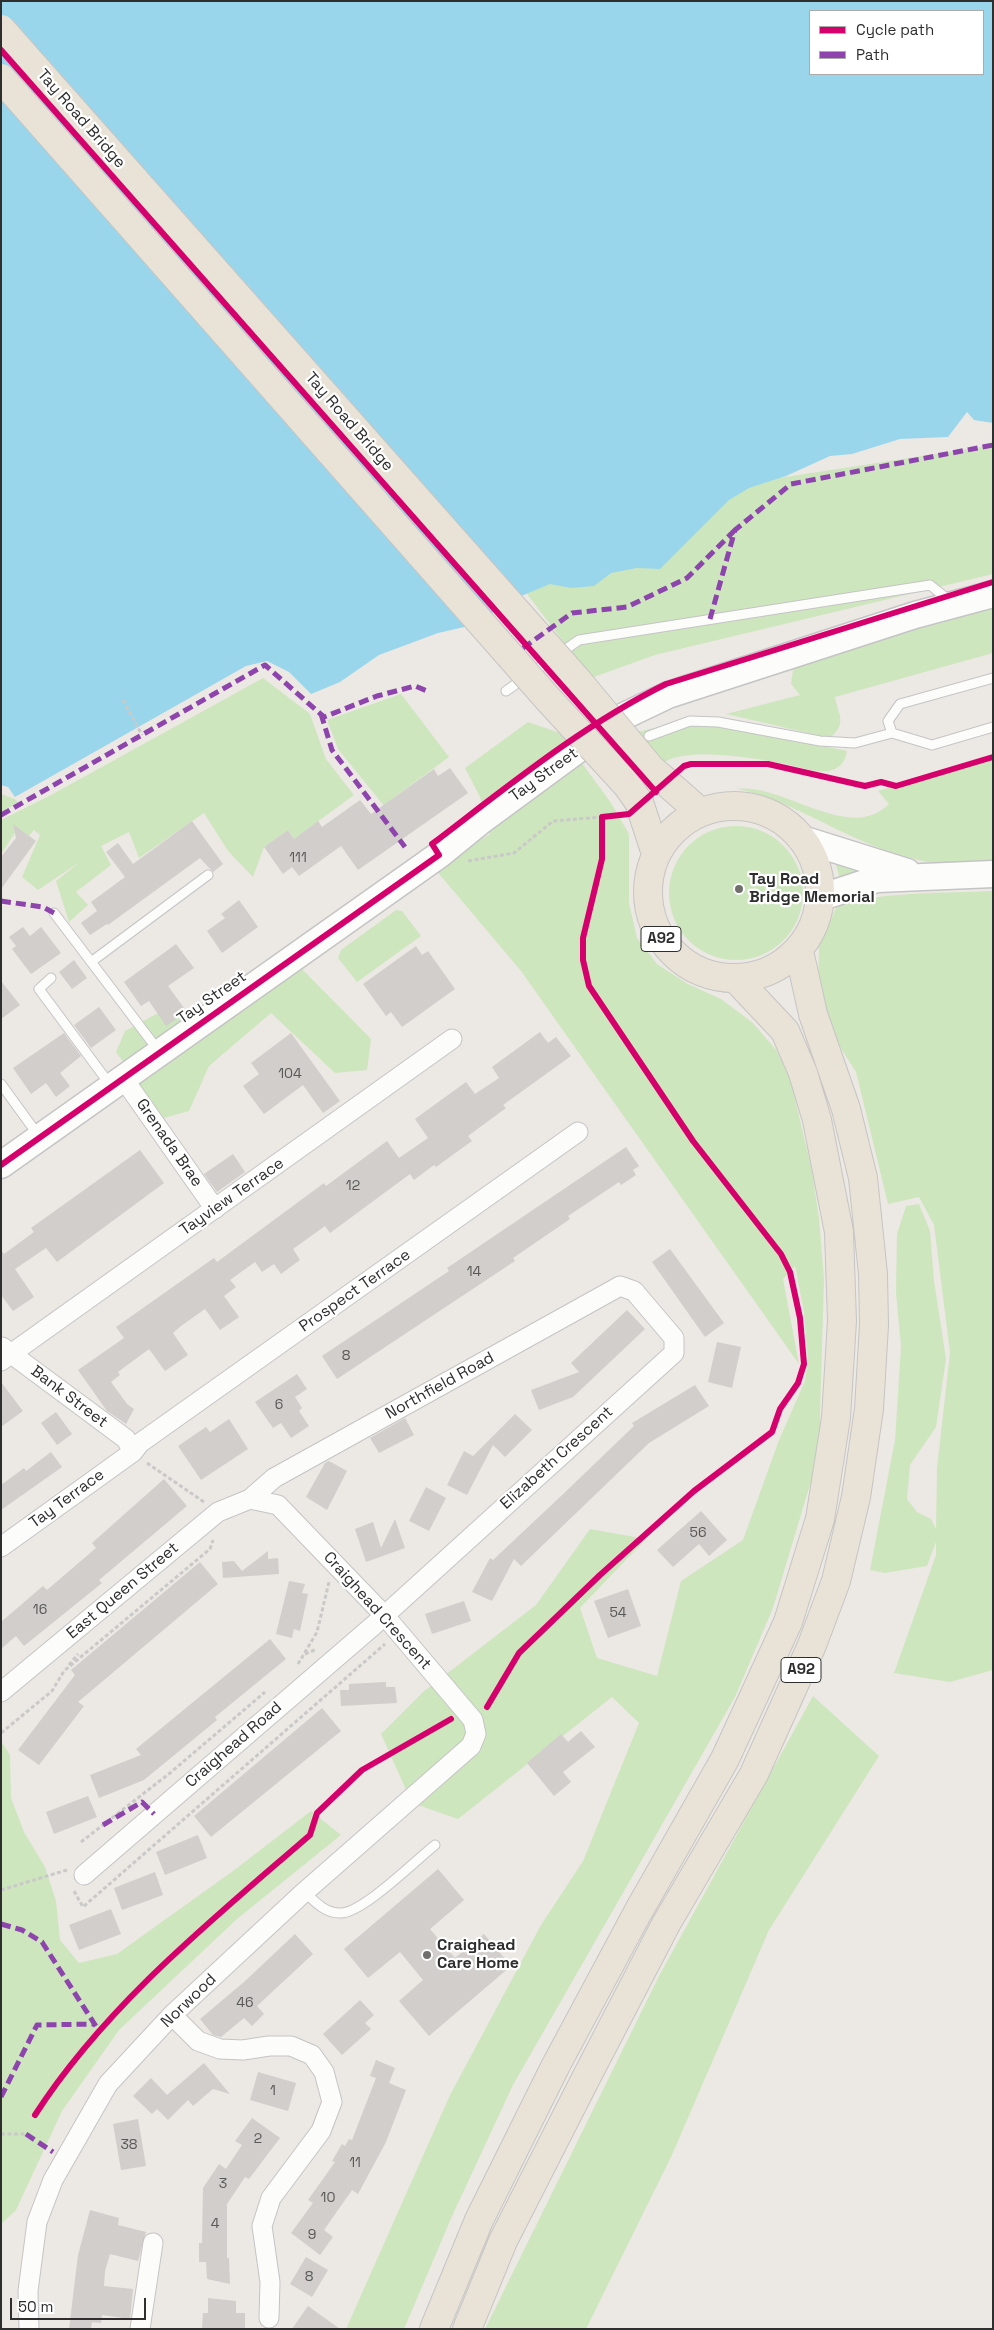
<!DOCTYPE html>
<html>
<head>
<meta charset="utf-8">
<style>
	body { margin:0 }
	#map { position:relative; width:994px; height:2330px; overflow:hidden; background:#ece8e4; font-family:"Space Grotesk",sans-serif }
	canvas { display:block }
	.frame { position:absolute; inset:0; border:2px solid #2e2e2e; pointer-events:none }
	.legend { position:absolute; left:809px; top:10px; width:175px; height:65px; box-sizing:border-box; background:#fff; border:1px solid #ababab; margin:0; padding:6px 9px; list-style:none; font-size:15px; color:#2e2e2e }
	.legend li { display:flex; align-items:center; gap:10px; height:25px }
	.legend b { width:25px; border:1px solid #ababab }
	.scale { position:absolute; left:10px; top:2298px; width:136px; height:22px; box-sizing:border-box; border:2px solid #2e2e2e; border-top:0; padding-left:6px; font-size:15px; line-height:18px; white-space:nowrap; color:#2e2e2e; -webkit-text-stroke:4px #fff; paint-order:stroke }
</style>
</head>
<body>
<div id="map">
<canvas width="994" height="2330"></canvas>
<div class="frame"></div>
<ul class="legend">
<li><b style="height:6px;background:#d6006c"></b>Cycle path</li>
<li><b style="height:6px;background:#8e44ad"></b>Path</li>
</ul>
<div class="scale">50 m</div>
</div>
<script>
const context = document.querySelector('canvas').getContext('2d');
context.lineJoin = 'round';
function paint(path, color) { context.fillStyle = color; context.fill(path, 'evenodd'); }
function stroke(path, color, width, dash) { context.strokeStyle = color; context.lineWidth = width; context.lineCap = dash ? 'butt' : 'round'; context.setLineDash(dash || []); context.stroke(path); }
function drawText(font, color, halo, rows, align = 'center') {
  context.font = font + ' "Space Grotesk",sans-serif'; context.lineWidth = 4.5; context.setLineDash([]); context.textBaseline = 'middle'; context.strokeStyle = halo; context.fillStyle = color; for (const [text, x, y, turn = 0] of rows) {
    context.save(); context.translate(x, y); context.rotate((+turn || 0) * Math.PI / 180); context.textAlign = isNaN(turn) ? turn : align; if (halo) context.strokeText(text, 0, 0); context.fillText(text, 0, 0); context.restore();
  }
}
paint(new Path2D(`
	M993,445V574L655,655L591,678L508,569L753,482Z
	M993,605V653L835,697C839,717 847,723 830,738L726,714L800,695L791,684L793,670L806,662L839,649Z
	M263,678L310,714L326,759L354,795L294,839L288,830L264,847L253,877L228,851L204,813L139,858L129,832L101,846L111,865L76,892L88,905L69,922L56,881L80,862L38,890L22,877L40,835L34,830L29,836L18,828L1,854V820L51,795Z
	M401,694L449,757L392,799L389,812L338,749L327,720Z
	M528,722L560,733L611,803L629,834V903L637,938L657,964L688,984L721,999L753,1023L777,1051L791,1082L812,1171L819,1218L824,1279L820,1417L824,1438L773,1608L735,1697L513,2085L453,2214L404,2329H346L450,2095L541,1925L583,1861L639,1723L612,1697L458,1819L412,1803L381,1734L423,1692L536,1605L590,1529L646,1539L580,1608L597,1658L657,1676L681,1581L743,1540L779,1440L805,1381L808,1361L804,1312L795,1266L783,1279L799,1364L521,971L435,869L490,834L480,797L465,768Z
	M680,722L714,723L847,751C846,758 843,765 835,769C823,775 803,768 790,765C761,759 686,746 663,763L633,733Z
	M993,757V867C952,871 897,857 860,840C819,822 781,798 737,789C784,783 849,844 889,804L878,791Z
	M1,794L15,799L18,803L1,812Z
	M669 893a67 67 0 1 1 134 0a67 67 0 1 1-134 0Z
	M832,852L887,869L840,879Z
	M993,891V1670L950,1682L894,1673L936,1555V1542L927,1566L885,1573L870,1570L895,1440L901,1346L896,1293L897,1234L906,1206L919,1204L930,1231L934,1281L946,1359L936,1427L910,1465L907,1499L917,1512L931,1519L936,1529L937,1468L950,1353L934,1225L919,1197L888,1204L856,1072L840,1047L818,987L819,944L838,904C888,892 941,893 993,891Z
	M396,910L402,911L421,936L357,982L338,958L341,950Z
	M301,968L371,1039L367,1070L335,1073L271,1013L209,1066L189,1111L164,1118L116,1052L125,1031L167,1008L209,1025Z
	M813,1696L879,1756L769,1930L672,2155L586,2329H485L659,1976Z
	M1,1741L10,1755L11,1798L24,1832L45,1867L56,1901L60,1940L79,1963L117,1954L233,1871L311,1811L341,1835L237,1919L119,2030L62,2111L16,2210L1,2224Z`), '#cee6be');
paint(new Path2D(`
	M1,1H993V423L974,420L967,412L948,437L900,439L852,454L830,456L786,476L749,488L729,500L660,569L637,568L611,573L594,586L571,588L550,584L514,599L473,625L438,633L379,655L340,682L311,694L289,672L267,661L246,666L15,797L8,787L1,785ZM810,11H983V74H810Z`), '#99d6ec');
paint(new Path2D(`
	M450,768L468,793L358,870L341,846L299,876L292,867L283,874L264,847L288,830L294,839L318,821L322,827L360,800L371,814L434,769L438,776Z
	M192,821L223,864L213,872L200,858L108,925L107,924L90,935L81,923L97,911L91,902L125,877L106,852L118,843L133,864Z
	M13,824L36,841L1,889V857L16,838Z
	M239,900L258,927L222,953L207,931L225,918L221,914Z
	M23,927L30,936L41,927L61,953L31,974L12,949L16,946L9,937Z
	M176,944L194,968L168,986L187,1012L166,1026L149,1001L141,1006L124,982Z
	M416,946L422,955L428,951L455,989L402,1027L391,1012L386,1016L363,984Z
	M74,960L87,978L72,989L59,972Z
	M1,981L20,1005L1,1019Z
	M99,1007L116,1030L91,1048L74,1025Z
	M540,1032L548,1043L556,1037L571,1056L503,1105L506,1108L468,1136L472,1141L436,1167L434,1165L414,1180L410,1174L330,1233L325,1226L293,1249L300,1260L281,1274L274,1264L262,1272L255,1262L230,1280L236,1287L224,1296L239,1317L220,1330L205,1309L181,1326L173,1333L188,1355L165,1371L149,1349L118,1372L120,1375L111,1382L127,1404L134,1409L126,1424L107,1411L78,1370L124,1338L116,1327L214,1258L217,1262L324,1183L326,1186L387,1141L399,1158L428,1138L415,1119L466,1082L475,1094L499,1078L492,1067Z
	M64,1033L81,1056L60,1073L70,1086L56,1097L46,1083L31,1094L13,1068Z
	M291,1033L340,1101L323,1113L303,1085L264,1114L243,1086L259,1074L251,1063Z
	M626,1147L639,1166L633,1170L636,1175L621,1185L619,1182L568,1216L570,1219L513,1258L515,1261L337,1379L322,1356L449,1271L447,1268Z
	M140,1150L164,1183L57,1262L46,1248L15,1269L34,1297L13,1311L1,1295V1250L4,1254L34,1232L31,1228Z
	M233,1154L245,1172L217,1192L204,1174Z
	M670,1249L724,1323L705,1337L652,1262Z
	M627,1310L645,1329L573,1397L539,1410L531,1390L579,1372L571,1363Z
	M717,1342L741,1347L732,1388L708,1382Z
	M297,1374L307,1389L295,1397L302,1408L299,1411L309,1426L291,1438L281,1423L273,1428L255,1402Z
	M1,1382L23,1411L1,1427Z
	M695,1385L709,1406L649,1443L521,1566L514,1559L492,1601L472,1592L490,1558L493,1560L560,1497L634,1426L632,1423Z
	M56,1412L72,1434L57,1445L41,1423Z
	M515,1414L532,1430L505,1457L493,1445L467,1495L447,1485L464,1451L473,1456Z
	M405,1418L414,1435L379,1453L370,1438Z
	M229,1419L248,1449L201,1480L178,1446L206,1427L210,1432Z
	M51,1452L62,1467L1,1510V1485L24,1468L26,1471Z
	M329,1461L347,1471L327,1510L306,1497L325,1463Z
	M164,1479L187,1506L99,1580L102,1583L24,1646L16,1636L1,1649V1622L43,1586L47,1590L96,1548L92,1543Z
	M426,1487L446,1498L429,1531L409,1521Z
	M701,1511L727,1540L709,1556L699,1544L673,1567L657,1550Z
	M395,1519L405,1548L366,1562L355,1529L373,1522L381,1548Z
	M268,1551V1559L278,1558L279,1574L223,1578L222,1562L234,1561L242,1571Z
	M200,1562L218,1584L78,1702L84,1706L39,1765L18,1750L75,1675L71,1670Z
	M289,1581L305,1584L302,1593L308,1594L300,1631L294,1629L292,1638L276,1634Z
	M628,1589L641,1626L608,1638L594,1601Z
	M464,1601L471,1621L432,1634L425,1614Z
	M270,1639L286,1659L215,1717L217,1720L144,1780L99,1798L90,1775L141,1755L136,1749Z
	M386,1682V1687H395L397,1703L341,1706L340,1690H349V1684Z
	M322,1708L341,1731L211,1837L194,1816Z
	M581,1731L595,1747L563,1772L571,1782L554,1796L527,1763L561,1734L568,1742Z
	M88,1796L97,1817L54,1834L46,1812Z
	M198,1835L207,1858L165,1875L156,1852Z
	M438,1869L464,1900L430,1929L455,1958L484,1934L511,1966L429,2036L399,2001L423,1980L400,1952L368,1978L344,1949Z
	M155,1872L163,1895L122,1910L114,1888Z
	M111,1909L121,1934L79,1950L69,1925Z
	M295,1934L313,1954L257,2006L264,2014L252,2026L244,2018L221,2037L213,2035L200,2019L244,1982Z
	M360,2000L374,2015L365,2023L371,2029L342,2055L323,2034Z
	M376,2060L395,2068L389,2083L406,2090L386,2142L358,2194L352,2190L324,2230L333,2237L320,2255L291,2233L313,2203L308,2200L335,2162L332,2161L342,2144L345,2146L349,2139L352,2140L376,2078L370,2076Z
	M204,2063L230,2094L213,2089L193,2106L188,2100L168,2120L157,2109L152,2114L133,2096L151,2078L167,2095Z
	M258,2072L296,2083L288,2111L250,2100Z
	M252,2118L280,2138L249,2179L245,2177L227,2204V2258H229L230,2284L207,2279L206,2262H199V2243H202L203,2188L219,2164L226,2169L242,2145L235,2141Z
	M138,2119L146,2166L121,2170L113,2124Z
	M90,2210L119,2218L118,2225L146,2232L138,2261L110,2254L105,2271L104,2286L133,2289L130,2319L102,2315L101,2323L92,2322L91,2329H69L78,2255Z
	M306,2257L328,2270L312,2297L290,2284Z
	M208,2298L236,2301V2313H245V2328L202,2329L203,2313H208Z
	M308,2306L340,2329H292Z`), '#d1cecb');
const service = new Path2D(`
	M993,678L900,704L888,721L892,733L932,745L993,727
	M506,691L579,640L930,585L945,597L948,603
	M649,736L690,721L718,722L820,741L855,743L892,733
	M54,913L158,1050
	M91,962L208,875
	M51,978L39,989L111,1086
	M1,1084L38,1135
	M305,1892C315,1902 325,1913 340,1913C362,1914 416,1860 435,1845`);
const minor = new Path2D(`
	M123,1078L215,1209
	M2,1347L126,1439L133,1452
	M1,1361L452,1039
	M1,1547L133,1452L140,1443L578,1132
	M1,1692L218,1512L250,1499L274,1478L620,1286L634,1291L674,1338V1353L374,1625L84,1875
	M172,2015L198,2041L220,2049L243,2050L269,2046H291L312,2055L324,2072L332,2102L321,2131L271,2198L262,2226L270,2282L269,2318
	M29,2329L28,2291L37,2222L53,2180L108,2084L172,2015L301,1895L471,1746L476,1734L473,1720L384,1615L278,1505L250,1499
	M140,2329L153,2243`);
const secondary = new Path2D(`
	M805,840L907,872
	M822,897L877,879L993,874
	M1,1165L439,855L482,820L622,717L668,695L915,615L993,594`);
const trunk = new Path2D(`
	M665,781L700,812
	M639,802L656,854
	M648 892a86 86 0 1 1 172 0a86 86 0 1 1-172 0Z
	M434,2329L479,2220L556,2065L638,1912L725,1759L788,1622L820,1519L836,1418L842,1321L839,1232L817,1120L803,1073L785,1031L736,979
	M467,2329L503,2241L587,2076L666,1924L754,1774L812,1645L836,1581L856,1497L869,1409L874,1325L873,1274L863,1178L846,1109L813,1014L799,951`);
stroke(service, '#c5c4c5', 11);
stroke(minor, '#c5c4c5', 21);
stroke(secondary, '#c5c4c5', 29);
stroke(trunk, '#c6c5c4', 30);
stroke(new Path2D(`
	M123,700L142,735
	M468,861L514,853L553,821L602,817
	M147,1463L204,1502
	M305,1654L317,1649
	M298,1664L317,1632L329,1582
	M69,1665L78,1654
	M1,1733L52,1691L64,1671L210,1549L213,1540
	M81,1842L170,1773L265,1692
	M1,1890L67,1870
	M74,1891L83,1907L385,1644
	M35,2115C106,2005 212,1920 310,1835
	M1,2134H26`), '#c9c9c8', 3, [4, 2.5]);
stroke(service, '#fcfcfb', 9);
stroke(minor, '#fcfcfb', 19);
stroke(secondary, '#fcfcfb', 26);
stroke(trunk, '#e9e2d6', 28);
const trunkBridge = new Path2D(`
	M1,29L578,681L651,769L665,781
	M1,78L548,699L627,785L639,802`);
stroke(trunkBridge, '#c6c5c4', 30, []);
stroke(trunkBridge, '#e9e2d6', 28);
stroke(new Path2D(`
	M710,619L735,530L791,484L993,445
	M523,648L572,613L627,607L687,578L735,530
	M321,714L332,750L405,847
	M1,815L265,665L324,717L377,696L415,686L427,691
	M1,901L43,907L54,913
	M103,1825L142,1802L154,1814
	M1,1924L22,1930L42,1942L99,2031
	M1,2097L37,2025L95,2024
	M26,2134L53,2152`), '#8e44ad', 5, [10, 5]);
stroke(new Path2D(`
	M1,50L656,792
	M1,1165L439,855L432,844C507,787 581,726 666,684L993,582
	M487,1707L519,1653L600,1575L694,1491L772,1432L780,1409L798,1383L804,1364L800,1318L790,1272L781,1254L693,1141L589,986L583,960V938L602,859V817L629,814L684,766L691,764H768L865,786L881,782L896,786L993,757
	M35,2115C106,2005 212,1920 310,1835L317,1813L362,1770L451,1719`), '#d6006c', 6);
for (const [x, y, r, color] of [
	[739,889,5,"#706f6e"],
	[427,1955,5,"#706f6e"]
]) { const dot = new Path2D(); dot.arc(x, y, r, 0, 2 * Math.PI); context.fillStyle = color; context.fill(dot); stroke(dot, '#fff', 2); }
drawText('14px', '#585857', null, [
	["111",298,858],
	["104",290,1074],
	["12",353,1186],
	["14",474,1272],
	["8",346,1356],
	["6",279,1405],
	["56",698,1533],
	["16",40,1610],
	["54",618,1613],
	["46",245,2003],
	["1",273,2091],
	["2",258,2139],
	["38",129,2145],
	["11",355,2163],
	["3",223,2184],
	["10",328,2198],
	["4",215,2224],
	["9",312,2235],
	["8",309,2277]
]);
for (const [x, y, w] of [
	[661,939,40],
	[801,1670,40]
]) { const box = new Path2D(); box.roundRect(x - w / 2, y - 12.5, w, 25, 4); context.fillStyle = '#fff'; context.fill(box); stroke(box, '#2e2e2e', 1); }
drawText('bold 15px', '#2e2e2e', null, [
	["A92",661,939],
	["A92",801,1670]
]);
drawText('16px', '#2e2e2e', '#fff', [
	["Tay Road Bridge",81,119,49],
	["Tay Road Bridge",349,422,49],
	["Tay Street",544,775,-36],
	["Tay Street",212,998,-35],
	["Grenada Brae",169,1143,55],
	["Tayview Terrace",232,1197,-35],
	["Prospect Terrace",355,1291,-35],
	["Northfield Road",440,1386,-29],
	["Bank Street",69,1397,37],
	["Elizabeth Crescent",557,1458,-42],
	["Tay Terrace",67,1499,-36],
	["East Queen Street",123,1591,-40],
	["Craighead Crescent",377,1611,48],
	["Craighead Road",234,1745,-41],
	["Norwood",189,2001,-44]
]);
drawText('bold 16px', '#2e2e2e', '#fff', [
	["Tay Road",749,880],
	["Bridge Memorial",749,898],
	["Craighead",437,1946],
	["Care Home",437,1964]
], 'left');
</script>
</body>
</html>
